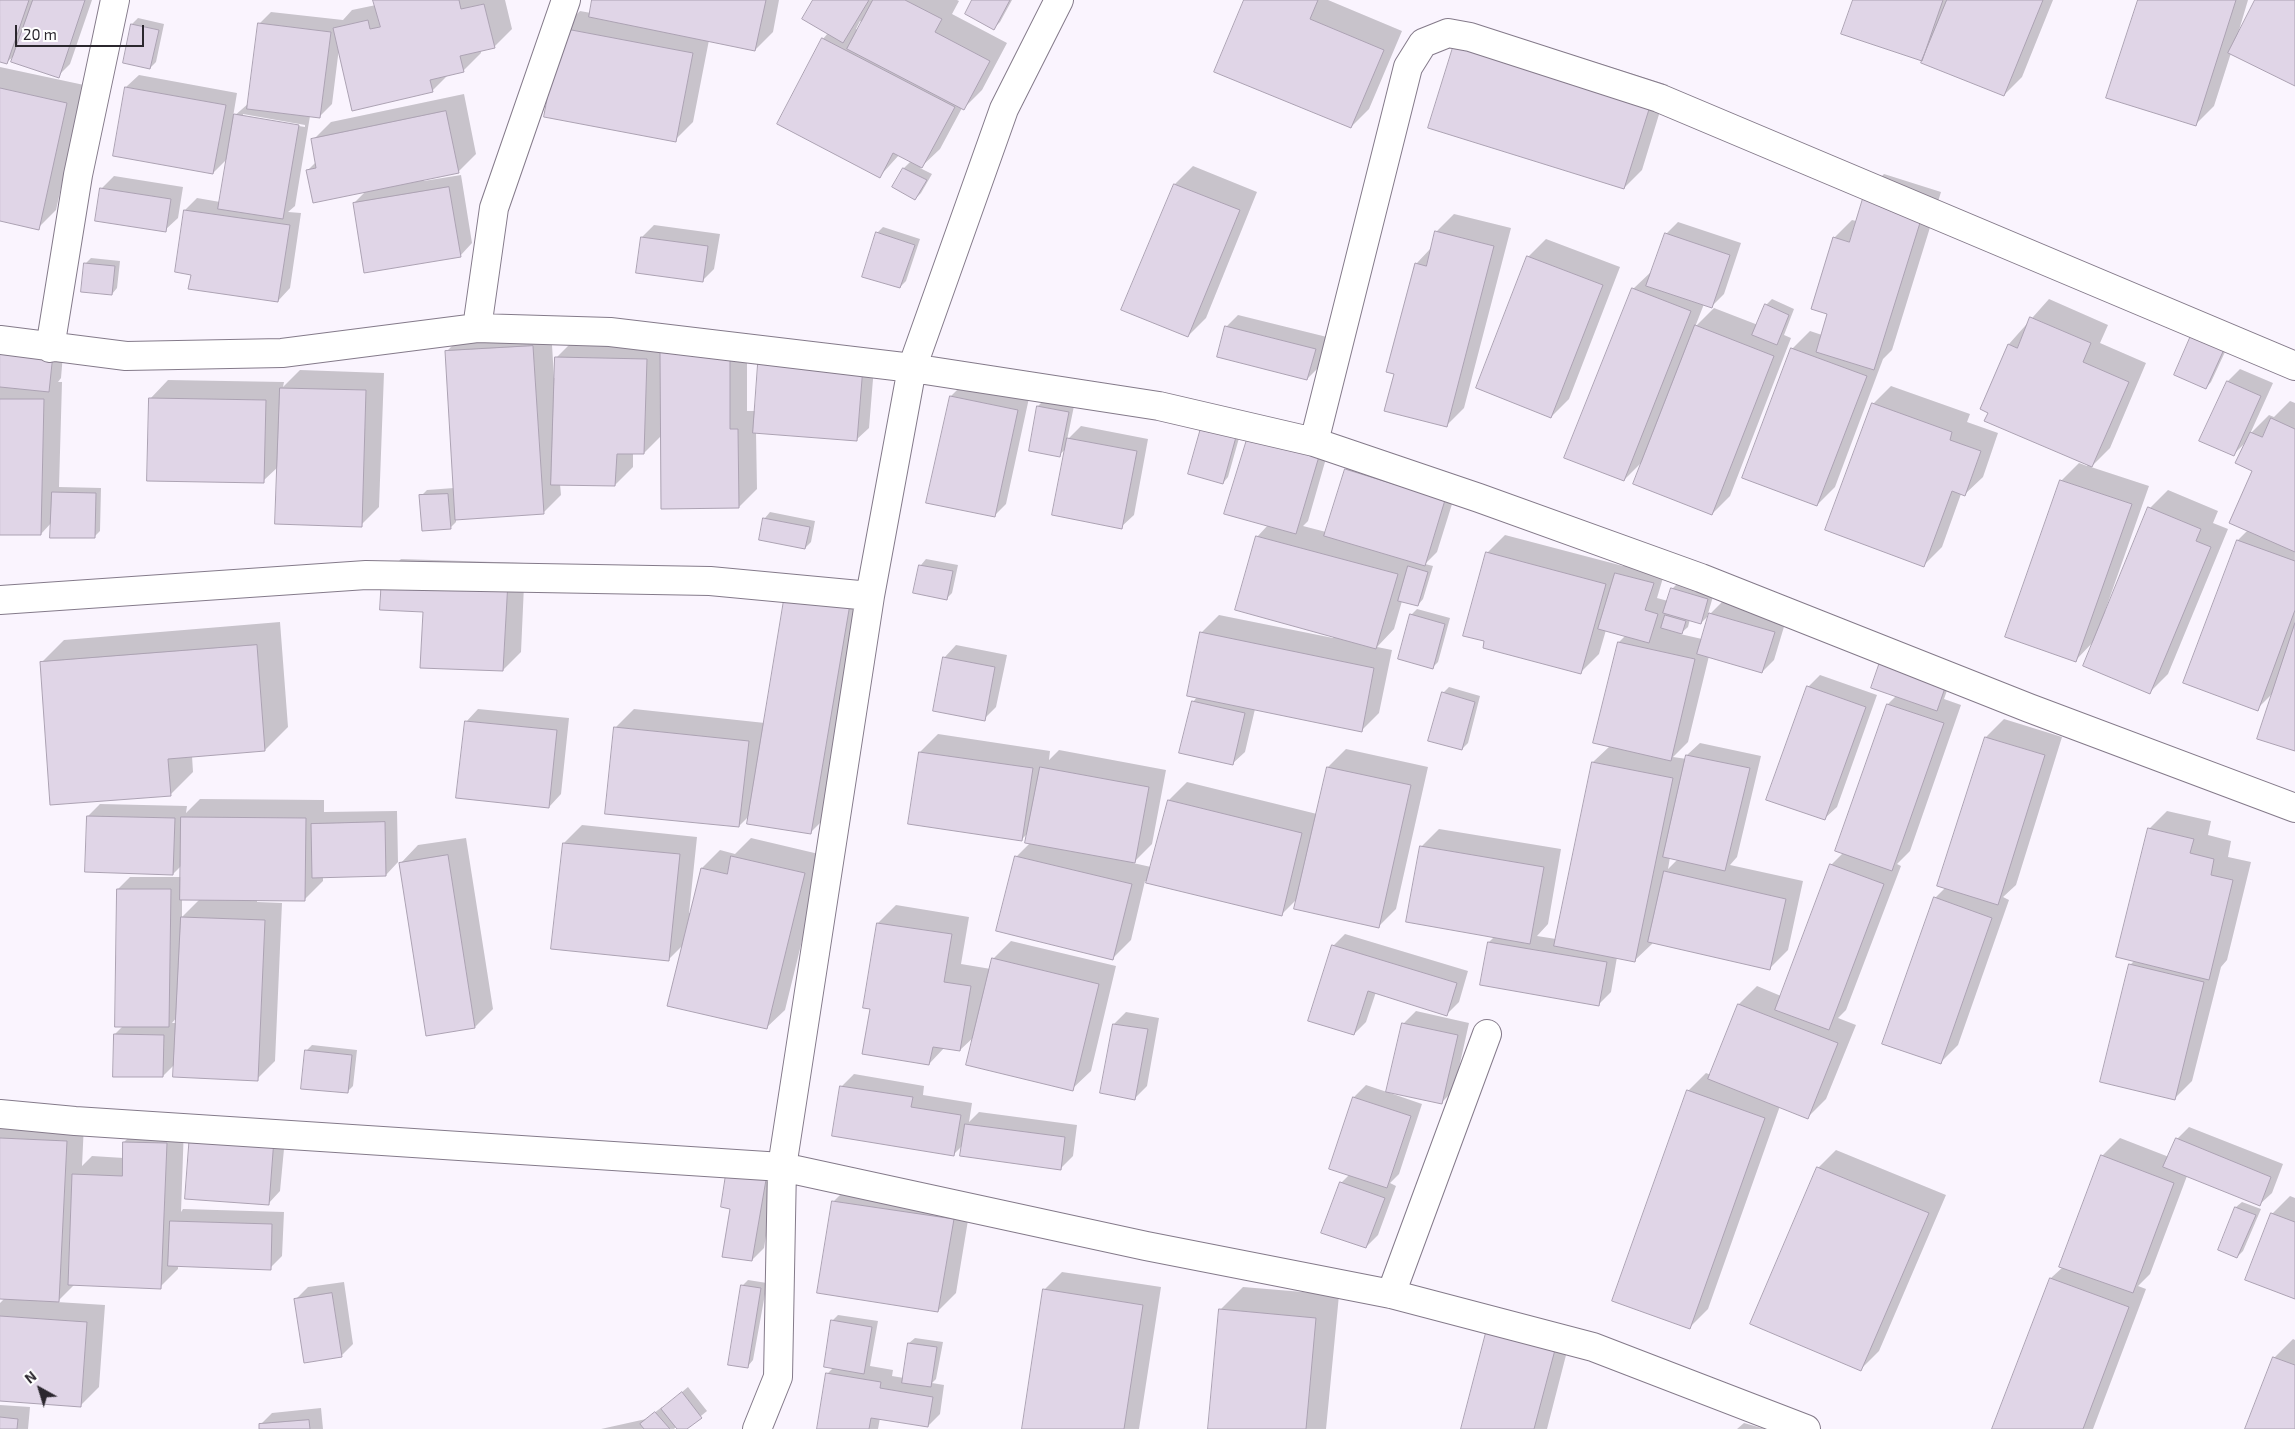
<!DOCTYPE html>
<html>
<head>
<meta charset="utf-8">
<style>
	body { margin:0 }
	#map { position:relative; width:2295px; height:1429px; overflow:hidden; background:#faf4fe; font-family:"Exo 2",sans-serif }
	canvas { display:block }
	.north { position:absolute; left:15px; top:1364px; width:50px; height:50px; -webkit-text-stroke:4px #fff; paint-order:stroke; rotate:321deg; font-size:14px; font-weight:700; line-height:20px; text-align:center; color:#2b272e }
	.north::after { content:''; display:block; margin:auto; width:18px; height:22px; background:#2b272e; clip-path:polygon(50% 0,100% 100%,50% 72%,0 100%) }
	.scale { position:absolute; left:15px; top:25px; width:129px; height:22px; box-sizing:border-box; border:2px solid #2b272e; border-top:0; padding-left:6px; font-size:15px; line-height:18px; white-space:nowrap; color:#2b272e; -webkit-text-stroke:4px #fff; paint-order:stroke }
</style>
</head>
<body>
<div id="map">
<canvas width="2295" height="1429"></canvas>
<div class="north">N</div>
<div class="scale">20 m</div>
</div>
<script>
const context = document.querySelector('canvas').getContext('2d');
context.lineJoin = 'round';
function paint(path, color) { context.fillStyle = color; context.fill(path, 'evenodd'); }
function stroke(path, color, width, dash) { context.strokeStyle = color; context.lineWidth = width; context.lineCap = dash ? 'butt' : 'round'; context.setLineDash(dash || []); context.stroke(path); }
paint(new Path2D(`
	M0,0H92L70,64L58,76L16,54L7,62L0,60Z
	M375,0H505L512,29L494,47L481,50V53L463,71L448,75L432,91L339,48L332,104L319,117L310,116L295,206L288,212L301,213L290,288L278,301L192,274L185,210L197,198L220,202L228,158L213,173L126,87L139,75L237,93L233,117L249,103L259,24L271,12L343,20L352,10L376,5ZM243,114L305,125V127L243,117Z
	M593,0H779L773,32L755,50L709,40L693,122L675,140L562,29L580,11L591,13Z
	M815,0H957L959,1L952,14L1007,43L982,90L964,108H962L940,149L920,168L932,174L921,193L915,199L904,168L911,161L899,155L880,176L823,39L828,33ZM860,21L862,22L858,30L856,29Z
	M974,0H1012L1000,22L994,28Z
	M1246,0H1328L1402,31L1369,109L1351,127Z
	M1854,0H2053L2022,77L2004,95L1922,60Z
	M2139,0H2248L2237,37L2256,0H2295V84L2231,53L2214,106L2196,124Z
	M138,18L164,24L156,62L150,68L132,24Z
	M1475,24L1668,85L1642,170L1624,188L1457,42Z
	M0,67L84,85L56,210L38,228L0,220Z
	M464,94L476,154L458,172L424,179V181L461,175L472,243L460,256L354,203L366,191L308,170L317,161L313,140L331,122Z
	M1193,166L1257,192L1206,318L1188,336L1175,184Z
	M1884,174L1941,192L1892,350L1883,359L1835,487L1817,505L1792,349L1810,331L1822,335L1829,313L1834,238L1852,220L1856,221L1866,192Z
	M114,176L183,187L178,218L165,230L101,189Z
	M1454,214L1511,228L1464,408L1446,426L1396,373L1416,264L1432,247L1436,232Z
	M1678,222L1741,243L1724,294L1712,306L1704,304L1695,327L1714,308L1758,325L1766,305L1772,299L1794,309L1784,335L1791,338L1730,496L1712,514L1644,460L1624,480L1633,289L1652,271L1666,234Z
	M654,225L720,234L714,269L702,281L637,272L642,237Z
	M883,227L920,239L906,281L900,287L877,233Z
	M1546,239L1620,267L1569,399L1551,417L1528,257Z
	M91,258L120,261L117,288L112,294L85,264Z
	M2049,299L2108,325L2100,343L2146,363L2110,448L2091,467L2149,486L2105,611L2107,612L2150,508L2168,490L2218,511L2213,523L2228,529L2168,674L2150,692L2094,641L2076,660L2061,481L2079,463L2087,466L2088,464L2009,344Z
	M1238,315L1327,337L1319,367L1307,379L1226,327Z
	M551,328L554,378H556L557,357L575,339L747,333V411H756L759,365L771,353L875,355L869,428L856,440L756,432L757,489L739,507L662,435L644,453H633V467L615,485L560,484L561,495L543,513L456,519V522L450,528L421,496L427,490L454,488L446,352L464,334Z
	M0,336L64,342L61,378L58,382H62L59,487L101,488L100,531L94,537L52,522L41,534L0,533Z
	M2231,339L2211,382L2206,388L2175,374Z
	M2240,369L2273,383L2250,434L2269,415L2274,417L2290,401L2295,403V749L2273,693L2257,709L2185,683L2238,540L2248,530L2253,470L2246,442L2233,455L2201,441L2228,381Z
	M300,370L384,373L379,507L361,525L279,466L263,481L150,399L168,380L284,382L283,387Z
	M963,384L1029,398L1006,504L994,516L951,396Z
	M1891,386L1970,414L1967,422L1998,433L1983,477L1964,495L1961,494L1942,547L1924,565L1873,404Z
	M1044,400L1074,406L1067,440L1081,426L1148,439L1134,515L1121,527L1067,448L1059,455L1038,406Z
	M1241,431L1228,477L1223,483L1189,473Z
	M1331,441L1308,521L1303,526L1326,532L1346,470L1358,458L1457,488L1437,552L1425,564L1433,566L1423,599L1418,605L1402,601L1394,629L1377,647L1392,650L1379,713L1361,731L1255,709L1245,752L1232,764L1193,702L1197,697L1201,633L1219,615L1333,638L1334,636L1257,537L1268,525Z
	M770,512L815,521L811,542L805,548L765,518Z
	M1505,535L1623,566L1628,561L1665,571L1657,598L1668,601L1672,589L1678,583L1714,593L1707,617L1701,623L1690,619L1688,627L1680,634L1702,639L1710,614L1722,602L1786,620L1774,660L1762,672L1709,656L1688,742L1673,757L1687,759V755L1700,743L1761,756L1737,857L1730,865L1803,881L1788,950L1770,968L1653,943L1634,961L1617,957L1611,992L1599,1004L1482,984L1489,942L1495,936L1421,847L1439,829L1561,849L1548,924L1537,936L1556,939L1593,762L1610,746L1595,743L1619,642L1626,635L1606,630L1599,654L1581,672L1487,553ZM1670,857L1678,859L1668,869Z
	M401,559L525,563L521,652L503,670L424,610L383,577Z
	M926,559L958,565L952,593L947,598L921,565Z
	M867,587L829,814L811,832L750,815L739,826L616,727L634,709L765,723L786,595Z
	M1417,609L1450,618L1438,662L1433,667L1411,615Z
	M280,622L288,727L265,750L192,756L193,772L170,795L41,663L64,640Z
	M956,645L1007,655L996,707L984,719L944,658Z
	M1820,675L1877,695L1837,807L1824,819L1808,687Z
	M1951,679L1944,699L1961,705L1910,851L1897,864L1901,866L1846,1010L1838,1018L1856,1025L1826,1099L1808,1117L1780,1106L1708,1309L1690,1327L1688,1091L1706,1073L1711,1075L1739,1004L1757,986L1781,996L1831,865L1843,853L1888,704L1896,696Z
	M1449,687L1480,696L1468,743L1462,749L1443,693Z
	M478,709L569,718L561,794L549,807L466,722Z
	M2004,719L2062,737L2016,885L2003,897L2009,900L1958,1045L1940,1063L1935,898L1946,887L1939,885L1986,737Z
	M938,734L1050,751L1049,760L1059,750L1166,770L1152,844L1133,863L1151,867L1169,800L1187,782L1317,814L1328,767L1346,749L1428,767L1396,909L1378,927L1297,899L1281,915L1145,881L1131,940L1113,958L1016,857L1030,843L1028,833L1022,839L920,752Z
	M200,799L324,800V812L397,811L398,862L386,875L323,876V881L304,900L257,899V902L282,903L275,1061L257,1079L175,1064L163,1076L115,1034L123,1026L118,889L130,877H182V865L173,874L88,816L100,804L187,806L186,813ZM182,899H200L182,917ZM177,1017V1023H172Z
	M2167,811L2211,821L2208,835L2231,841L2228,857L2251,862L2227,960L2221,967L2192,1081L2174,1099L2130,965L2135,960L2149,829Z
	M582,825L697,837L689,913H691L702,868L720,850L735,854L751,838L823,855L785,1010L766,1028L683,945L668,960L564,843Z
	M466,838L493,1009L475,1027L400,864L418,845Z
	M896,905L969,917L961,964L991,969L993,959L1011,941L1116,966L1091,1071L1072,1089L975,1036L960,1050L945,1047L929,1064L871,1008L878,923Z
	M1345,934L1468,971L1459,1002L1447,1014L1376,992L1366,1022L1354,1034L1333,946Z
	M1416,1011L1469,1023L1454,1090L1442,1102L1390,1091V1093L1422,1104L1399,1174L1390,1183L1396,1186L1378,1235L1366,1247L1341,1183L1350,1174L1331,1168L1354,1097L1366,1085L1387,1092L1403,1024Z
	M1126,1012L1159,1018L1147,1086L1135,1098L1114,1024Z
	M312,1045L357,1050L353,1086L347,1092L306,1051Z
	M854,1074L924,1086L923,1095L972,1103L969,1122L979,1112L1077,1125L1073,1156L1060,1169L963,1145L953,1155L841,1087Z
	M84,1124L82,1166L92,1156L124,1158V1142L143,1124L184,1126L181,1212L183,1209L284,1212L282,1256L270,1268L178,1265V1269L160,1287L75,1284L57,1302L105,1305L99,1387L81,1405L0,1400V1303L5,1298L0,1297V1127Z
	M2189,1127L2283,1164L2272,1193L2259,1205L2187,1176L2150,1274L2138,1286L2146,1289L2093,1429H1993L2051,1278L2063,1267L2102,1156L2120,1138L2169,1157L2177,1139Z
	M286,1128L280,1191L268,1204L192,1134Z
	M1836,1150L1946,1195L1879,1351L1861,1369L1818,1168Z
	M778,1162L764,1248L752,1260L732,1208Z
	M852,1183L971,1202L956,1293L938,1311L834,1201Z
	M2290,1196L2295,1198V1298L2272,1214Z
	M2242,1202L2261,1209L2243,1251L2237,1257L2219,1250L2236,1207Z
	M1062,1272L1161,1287L1139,1429H1023L1044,1290Z
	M748,1280L767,1283L753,1360L748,1366L742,1286Z
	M344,1282L353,1344L341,1356L296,1299L308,1287Z
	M1243,1287L1339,1295L1326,1429H1209L1220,1310Z
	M838,1315L878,1321L870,1366L893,1370L892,1376L904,1378L909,1343L915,1338L943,1342L936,1379L932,1383L944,1385L940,1414L928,1426L880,1418L878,1429H818L827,1374L833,1368L832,1321Z
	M1573,1328L1547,1429H1462Z
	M2293,1339L2295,1340V1429H2246L2275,1357Z
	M688,1387L707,1411L685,1429H679L677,1426L674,1429H601L646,1419L662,1407L663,1408Z
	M0,1405L30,1407L28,1429H0Z
	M321,1408L323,1429H260V1425L272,1413Z
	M1744,1423L1765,1429H1737Z`), '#0003');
const building = new Path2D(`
	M0,0H29L7,64L0,62Z
	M33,0H85L59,78L11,62Z
	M373,0H459L461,9L484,4L495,48L460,56L464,72L430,80L433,92L352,111L333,28L368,20L370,29L380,27Z
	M592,0H766L755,51L589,17Z
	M813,0H869L843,43L802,19Z
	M873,0H905L942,19L935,32L990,61L964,110L847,49Z
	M972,0H1010L994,30L965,14Z
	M1244,0H1318L1310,19L1384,50L1351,128L1214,72Z
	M1853,0H1943L1922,61L1841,34Z
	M1947,0H2043L2004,96L1921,63Z
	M2138,0H2236L2196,126L2106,98Z
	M2255,0H2295V86L2228,53Z
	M258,23L331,32L320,118L247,109Z
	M131,24L159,30L150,69L123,63Z
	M561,28L693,53L676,142L544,117Z
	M822,38L955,107L922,168L893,153L880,178L777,124Z
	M1455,41L1651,103L1624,189L1428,128Z
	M125,87L226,105L213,174L113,156Z
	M0,88L67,103L39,230L0,221Z
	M446,111L459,173L313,203L306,170L316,168L311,139Z
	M234,114L299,125L283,219L218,209Z
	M903,168L927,180L915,200L892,187Z
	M1174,184L1240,210L1188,337L1121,310Z
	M449,187L461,257L364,273L353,203Z
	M100,188L171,199L166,232L95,221Z
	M1865,192L1924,210L1874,370L1816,352L1827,314L1811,309L1833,237L1849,242Z
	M184,210L290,225L278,302L188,289L191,275L175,272Z
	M1435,231L1494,246L1447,427L1384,411L1394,374L1386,372L1415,263L1426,266Z
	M876,232L915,245L900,288L862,277Z
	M1665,233L1730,255L1712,308L1646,286Z
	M641,237L708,246L703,282L636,273Z
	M1527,256L1603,285L1551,418L1476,388Z
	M84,263L115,266L112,295L81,292Z
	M1632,288L1691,311L1624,481L1564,458Z
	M1765,304L1789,315L1777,345L1752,335Z
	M2030,317L2091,343L2083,362L2129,382L2092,467L1984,421L1988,413L1980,409L2008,344L2017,348Z
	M1695,325L1774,356L1712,515L1633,484Z
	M1225,326L1316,349L1307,380L1217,357Z
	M2193,331L2226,345L2206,389L2174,375Z
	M533,346L544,514L455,520L445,351Z
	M1791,348L1867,376L1817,506L1742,478Z
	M0,349L53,354L49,392L0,387Z
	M730,351V429H738L739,508L661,509L660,352Z
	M555,357L647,359L644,454H617L615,486L551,485Z
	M758,364L806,368L863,367L857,441L753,433Z
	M2227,381L2261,396L2234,456L2199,441Z
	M280,388L366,390L362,527L275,524Z
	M950,396L1018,410L995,517L926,503Z
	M149,398L266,400L264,483L147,481Z
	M0,399H44L41,535H0Z
	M1872,403L1952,432L1950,440L1981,451L1965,496L1952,491L1924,567L1825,530Z
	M1037,406L1069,412L1060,457L1029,451Z
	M2271,418L2295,429V552L2229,523L2252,471L2235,463L2250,432L2262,437Z
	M1201,428L1236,437L1223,484L1188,474Z
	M1249,433L1320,453L1296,534L1224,514Z
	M1067,438L1137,451L1122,529L1052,515Z
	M1345,469L1445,500L1425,566L1324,536Z
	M2060,480L2132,504L2076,662L2005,637Z
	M52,492L96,493L95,538H50Z
	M448,494L451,529L422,531L419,495Z
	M2148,507L2201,529L2196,541L2211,547L2150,694L2083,666Z
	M763,518L810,527L805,549L759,540Z
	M1256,536L1398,574L1376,649L1235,610Z
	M2237,540L2295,561V610L2258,711L2183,683Z
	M1486,552L1606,584L1581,674L1483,648L1484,641L1463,636Z
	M919,565L953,571L947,600L913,593Z
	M1408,566L1428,572L1418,606L1398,601Z
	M1615,573L1654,583L1645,610L1658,614L1649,643L1598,629Z
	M382,576L508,581L503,671L420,668L423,612L380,610Z
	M1671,588L1708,599L1701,624L1663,613Z
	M785,594L850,604L811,834L747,824Z
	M1709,613L1775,632L1762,673L1697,654Z
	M1410,614L1445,624L1433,669L1398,659Z
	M1665,615L1686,621L1682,634L1661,628Z
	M2295,623V751L2257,739Z
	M1200,632L1374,668L1362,732L1187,696Z
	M1618,642L1695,659L1671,761L1593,743Z
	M257,645L265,751L168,759L171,796L50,805L40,662Z
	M943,657L995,667L985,721L933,711Z
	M1880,662L1946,685L1937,711L1871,688Z
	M1807,686L1866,707L1825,820L1766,800Z
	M1442,692L1475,702L1462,750L1428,741Z
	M1192,701L1245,713L1233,765L1179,753Z
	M1887,704L1944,723L1892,871L1835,851Z
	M465,721L557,730L549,808L456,798Z
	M614,727L749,741L739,827L605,814Z
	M1985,737L2045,755L1998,905L1937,886Z
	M919,752L1033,768L1022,841L908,824Z
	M1686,755L1750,768L1725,871L1663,857Z
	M1592,762L1673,778L1635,962L1554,946Z
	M1040,767L1149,787L1135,863L1025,843Z
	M1327,767L1411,785L1379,928L1294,909Z
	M1168,800L1302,833L1282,916L1146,883Z
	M87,816L175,818L173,875L85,872Z
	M181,817L306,818L305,901L180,900Z
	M385,822L386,876L312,878L311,824Z
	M2148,828L2194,839L2190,853L2214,859L2211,875L2233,880L2209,980L2116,957Z
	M563,843L680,854L669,961L551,949Z
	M1420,846L1544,867L1530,944L1406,922Z
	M448,855L475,1028L426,1036L399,863Z
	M731,856L805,873L767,1029L667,1006L701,868L727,874Z
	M1015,856L1132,884L1113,960L996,931Z
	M1830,864L1884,884L1829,1030L1775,1010Z
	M1664,871L1786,899L1770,970L1648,942Z
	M117,889H171L169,1027H115Z
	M1934,897L1992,918L1941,1064L1882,1044Z
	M181,917L265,920L258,1081L173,1077Z
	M877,923L952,934L944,982L971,986L960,1051L933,1047L929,1065L862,1054L870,1009L863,1008Z
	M1488,942L1607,962L1599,1006L1480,985Z
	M1332,945L1457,983L1447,1016L1368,991L1354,1035L1308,1021Z
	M992,958L1099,984L1073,1091L966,1065Z
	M2129,964L2204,982L2175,1100L2100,1082Z
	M1738,1004L1838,1043L1808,1119L1708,1079Z
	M1402,1023L1458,1035L1442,1104L1386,1092Z
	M1113,1024L1148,1029L1135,1100L1100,1093Z
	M114,1034L164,1035L163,1077H113Z
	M305,1050L352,1055L348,1093L301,1089Z
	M840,1086L913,1097L911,1107L961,1115L954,1156L832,1136Z
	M1687,1090L1765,1118L1690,1329L1612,1301Z
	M1353,1097L1411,1116L1387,1188L1329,1169Z
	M965,1124L1065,1137L1061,1170L960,1156Z
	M190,1133L274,1139L269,1205L185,1199Z
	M0,1138L67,1141L59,1302L0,1299Z
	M2176,1138L2271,1177L2260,1206L2163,1167Z
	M123,1142L167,1143L161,1289L68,1285L72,1174L122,1176Z
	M2101,1155L2174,1183L2133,1293L2059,1267Z
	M1817,1167L1929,1213L1861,1371L1750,1324Z
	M727,1168L767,1174L752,1261L722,1257L730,1209L721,1207Z
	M1340,1182L1385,1198L1366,1248L1321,1233Z
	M832,1201L954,1219L938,1312L817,1293Z
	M2235,1207L2256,1215L2237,1258L2218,1250Z
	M2271,1213L2295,1222V1299L2245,1280Z
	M170,1221L272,1224L271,1270L168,1266Z
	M2050,1278L2129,1307L2083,1429H1992Z
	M741,1285L761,1288L748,1368L728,1365Z
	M1043,1289L1143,1305L1124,1429H1022Z
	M332,1293L342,1357L304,1363L294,1299Z
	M1219,1309L1316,1318L1306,1429H1208Z
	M0,1316L87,1322L81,1407L0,1401Z
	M831,1320L872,1327L864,1374L824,1367Z
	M1487,1329L1556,1346L1534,1429H1461Z
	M908,1343L937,1347L931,1387L902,1383Z
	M2273,1357L2295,1365V1429H2245Z
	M826,1373L881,1382L880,1388L933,1397L928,1427L871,1418L869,1429H817Z
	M682,1392L702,1418L687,1429H677L661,1409Z
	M655,1412L670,1429H644L640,1424Z
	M0,1417L18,1419L17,1429H0Z
	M309,1420L310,1429H259V1424Z`);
paint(building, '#e0d5e7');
stroke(building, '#aca2b3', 1);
const street = new Path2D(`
	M477,328L494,208L566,0
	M0,340L126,356L282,353L477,328L610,332L912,368L1159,406L1314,442L1479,498L1701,578L2029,708L2295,808
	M50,348L78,175L115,0
	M1314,442L1408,67L1423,43L1448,33L1470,37L1659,98L2295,366
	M0,600L366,575L710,581L870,596
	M0,1114L75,1121L782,1167L1146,1246L1391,1294L1593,1347L1806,1429
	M1391,1294L1487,1034
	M757,1429L778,1377L782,1167L870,596L912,368L1004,109L1059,0`);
stroke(street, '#847a8a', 30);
stroke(street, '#fff', 28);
</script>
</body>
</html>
